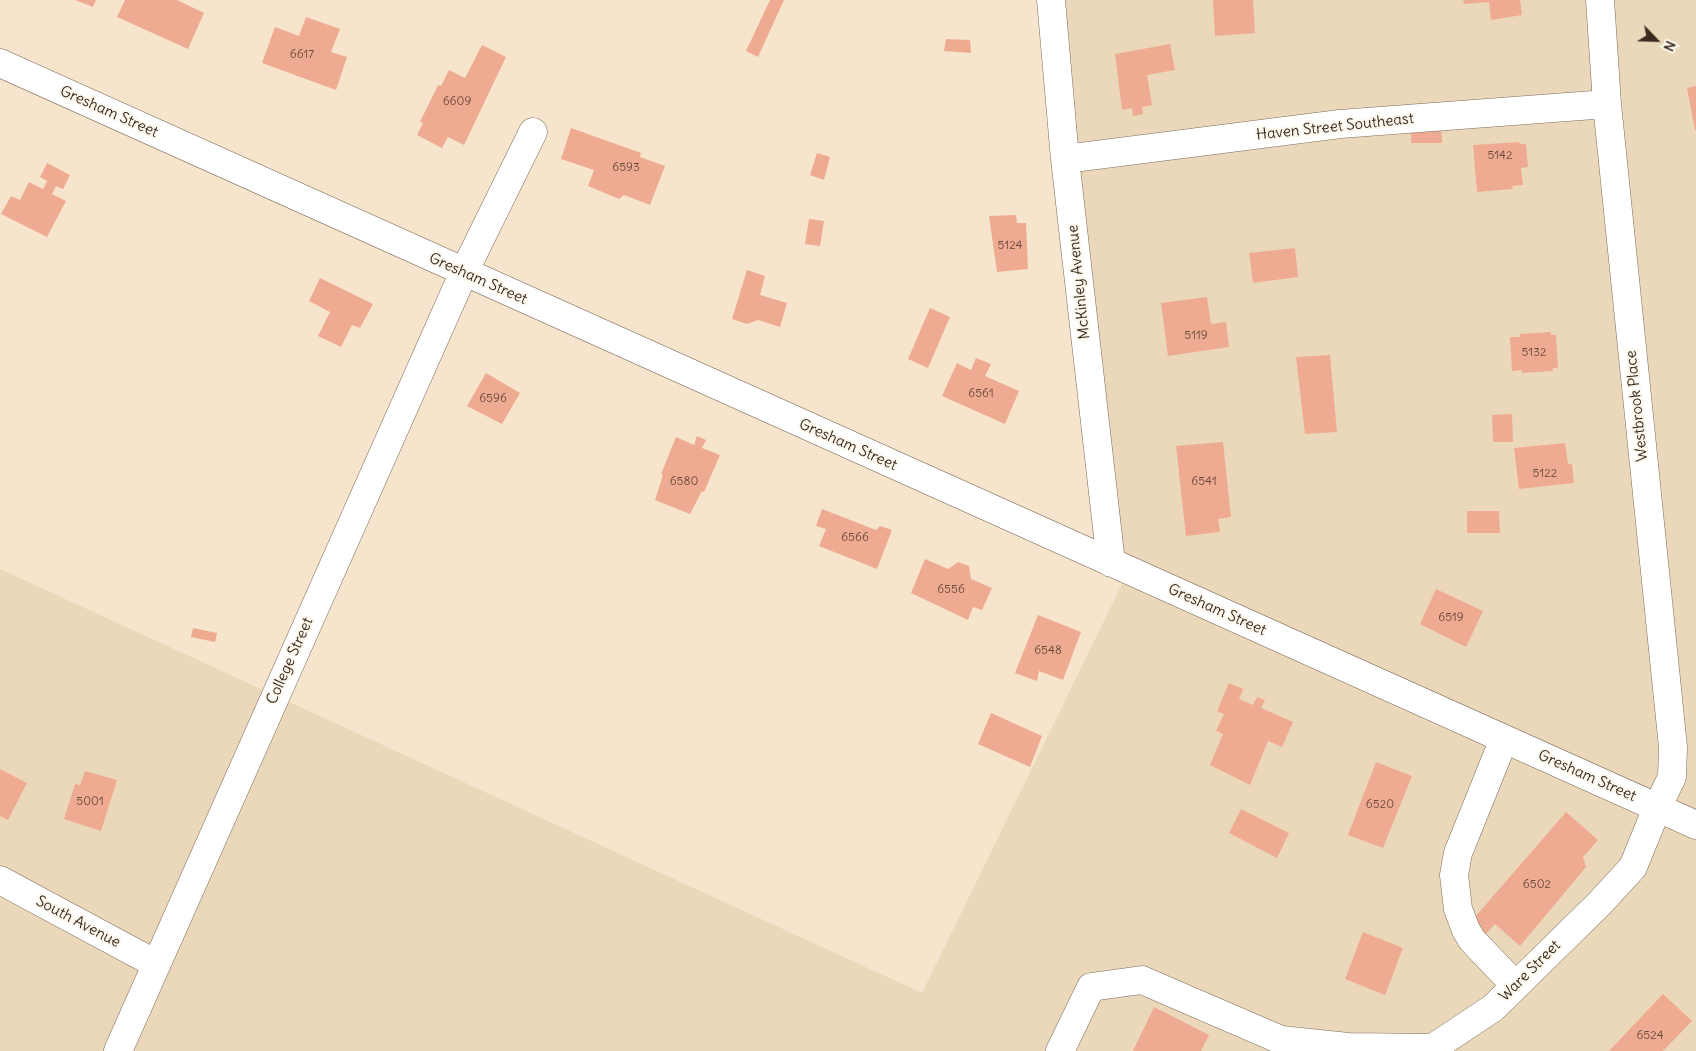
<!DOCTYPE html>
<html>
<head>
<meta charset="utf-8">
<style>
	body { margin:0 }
	#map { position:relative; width:1696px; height:1051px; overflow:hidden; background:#f6e5cc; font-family:Delius,sans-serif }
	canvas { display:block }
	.north { position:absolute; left:1631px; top:15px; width:50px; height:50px; -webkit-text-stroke:4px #fbf7ec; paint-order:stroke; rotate:114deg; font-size:14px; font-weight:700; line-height:20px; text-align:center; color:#3b2a1e }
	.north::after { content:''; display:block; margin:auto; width:18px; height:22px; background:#3b2a1e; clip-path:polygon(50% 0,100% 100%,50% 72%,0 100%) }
</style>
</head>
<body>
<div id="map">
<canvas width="1696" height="1051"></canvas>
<div class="north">N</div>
</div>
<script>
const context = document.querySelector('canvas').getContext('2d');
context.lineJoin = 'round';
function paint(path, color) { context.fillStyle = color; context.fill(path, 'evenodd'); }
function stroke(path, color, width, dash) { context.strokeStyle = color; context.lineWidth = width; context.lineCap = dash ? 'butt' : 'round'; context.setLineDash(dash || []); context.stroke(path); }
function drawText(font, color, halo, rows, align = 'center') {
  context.font = font + ' Delius,sans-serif'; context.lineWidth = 4; context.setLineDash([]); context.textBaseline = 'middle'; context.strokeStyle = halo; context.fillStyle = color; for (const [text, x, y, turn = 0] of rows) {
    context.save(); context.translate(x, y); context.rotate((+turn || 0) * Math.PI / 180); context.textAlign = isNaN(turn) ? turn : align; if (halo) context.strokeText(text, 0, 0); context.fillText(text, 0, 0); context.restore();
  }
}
paint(new Path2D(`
	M1052,0H1696V1051H0V569L922,993L1126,576Z`), '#ebd8ba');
paint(new Path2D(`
	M75,0H96L93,7Z
	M125,0H177L204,13L188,49L117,17Z
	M770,0H784L758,57L746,51Z
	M1213,0H1253L1255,33L1215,36Z
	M1463,0H1520L1522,15L1491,20L1489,2L1464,4Z
	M306,17L340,29L331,52L347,57L336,90L262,63L275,27L299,36Z
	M946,39L970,40L971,53L944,51Z
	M1170,44L1175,70L1147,75L1152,105L1142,107L1143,114L1133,116L1132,108L1122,110L1115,54Z
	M482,45L506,57L464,145L448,137L442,148L417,135L423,123L420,122L438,85L441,86L449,70L465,78Z
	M1696,86V130H1695L1687,88Z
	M1411,127H1441L1442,143H1411Z
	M571,128L641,153L640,157L665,166L650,205L624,195L619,199L588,186L594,170L561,159Z
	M1520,142L1519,144H1526L1528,167L1521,168L1523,185L1512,186L1513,189L1477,192L1473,145Z
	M817,153L830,157L824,180L810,175Z
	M47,163L70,175L63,189L56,186L52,194L66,201L47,237L1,214L11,196L20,200L29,182L43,189L47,181L40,177Z
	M1016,215L1017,223H1026L1028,269L997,272L989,216Z
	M809,219L824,221L820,246L805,244Z
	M1295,248L1298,277L1253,283L1249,253Z
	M747,270L765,276L760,295L787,303L780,327L758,320L747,324L732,319Z
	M320,278L373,304L360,328L352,325L341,347L318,336L330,312L309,301Z
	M1207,297L1211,324L1226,322L1229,347L1168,356L1161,303Z
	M930,308L950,317L928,368L908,359Z
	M1551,332V335H1556L1558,368H1553V371L1522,373V370L1512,371L1510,337H1520V334Z
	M1330,355L1337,432L1305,434L1296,357Z
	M976,358L991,364L985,376L1019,391L1005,424L942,396L957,363L971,370Z
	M486,373L520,393L502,424L467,406Z
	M1512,414L1513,442H1493L1492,415Z
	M697,436L706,440L702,448L720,455L704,492L702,491L690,514L655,500L663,475L661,474L676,437L694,445Z
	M1223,442L1231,517L1218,519L1220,532L1186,536L1176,446Z
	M1565,443L1568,464H1572L1574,483L1519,489L1514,448Z
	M822,509L876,530L880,526L892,530L877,569L819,546L826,529L816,526Z
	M1467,511H1499L1500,533H1467Z
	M925,559L948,569L958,562L969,566L971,579L992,588L982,610L973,607L968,620L911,593Z
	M1436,589L1483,611L1466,647L1420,624Z
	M1038,615L1081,632L1063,680L1039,671L1037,681L1015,673Z
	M193,628L217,633L215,642L191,637Z
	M1229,683L1243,689L1239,699L1253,705L1257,697L1265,700L1261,708L1293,722L1282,747L1268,741L1250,785L1210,765L1223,734L1216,731L1224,714L1217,711Z
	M991,713L1042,736L1030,767L978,744Z
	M1376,762L1412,776L1383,848L1348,835Z
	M0,769L27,783L8,820L0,816Z
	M85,771L117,780L101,831L64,819L75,784L80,785Z
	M1241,809L1289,833L1277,858L1229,833Z
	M1566,812L1598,840L1583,857L1586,867L1520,946L1495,924L1484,936L1469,924Z
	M1363,932L1403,948L1385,995L1345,979Z
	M1663,994L1692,1021L1663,1051H1609Z
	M1154,1007L1209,1035L1201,1051H1133Z`), '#efab92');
const minor = new Path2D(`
	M1051,0L1065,159L1111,563
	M0,63L1696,825
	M1065,159L1340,124L1607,104
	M1504,739L1458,853L1454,875L1458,909L1466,930L1472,940L1515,985
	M0,880L156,964
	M118,1051L464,272L533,132
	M1060,1051L1091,987L1142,980L1281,1040L1348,1047L1433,1048L1493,1008L1600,903L1633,867L1657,808L1672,777L1673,747L1607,104L1600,0`);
stroke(minor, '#7c6b5b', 29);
stroke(minor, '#fff', 28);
drawText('12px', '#684a3b', null, [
	["6617",302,55],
	["6609",457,102],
	["5142",1500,156],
	["6593",626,168],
	["5124",1010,246],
	["5119",1196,336],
	["5132",1534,353],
	["6561",981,394],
	["6596",493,399],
	["5122",1545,474],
	["6580",684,482],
	["6541",1204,482],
	["6566",855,538],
	["6556",951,590],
	["6519",1451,618],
	["6548",1048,651],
	["5001",90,802],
	["6520",1380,805],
	["6502",1537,885],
	["6524",1650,1036]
]);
drawText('15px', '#3b2a1e', '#fbf7ec', [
	["Gresham Street",109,112,24],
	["Haven Street Southeast",1335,127,-6],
	["Gresham Street",478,279,24],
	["McKinley Avenue",1079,282,-96],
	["Westbrook Place",1637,406,-96],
	["Gresham Street",848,445,24],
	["Gresham Street",1217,610,24],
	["College Street",290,661,-66],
	["Gresham Street",1587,776,24],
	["South Avenue",78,922,28],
	["Ware Street",1530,971,-45]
]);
</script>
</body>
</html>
